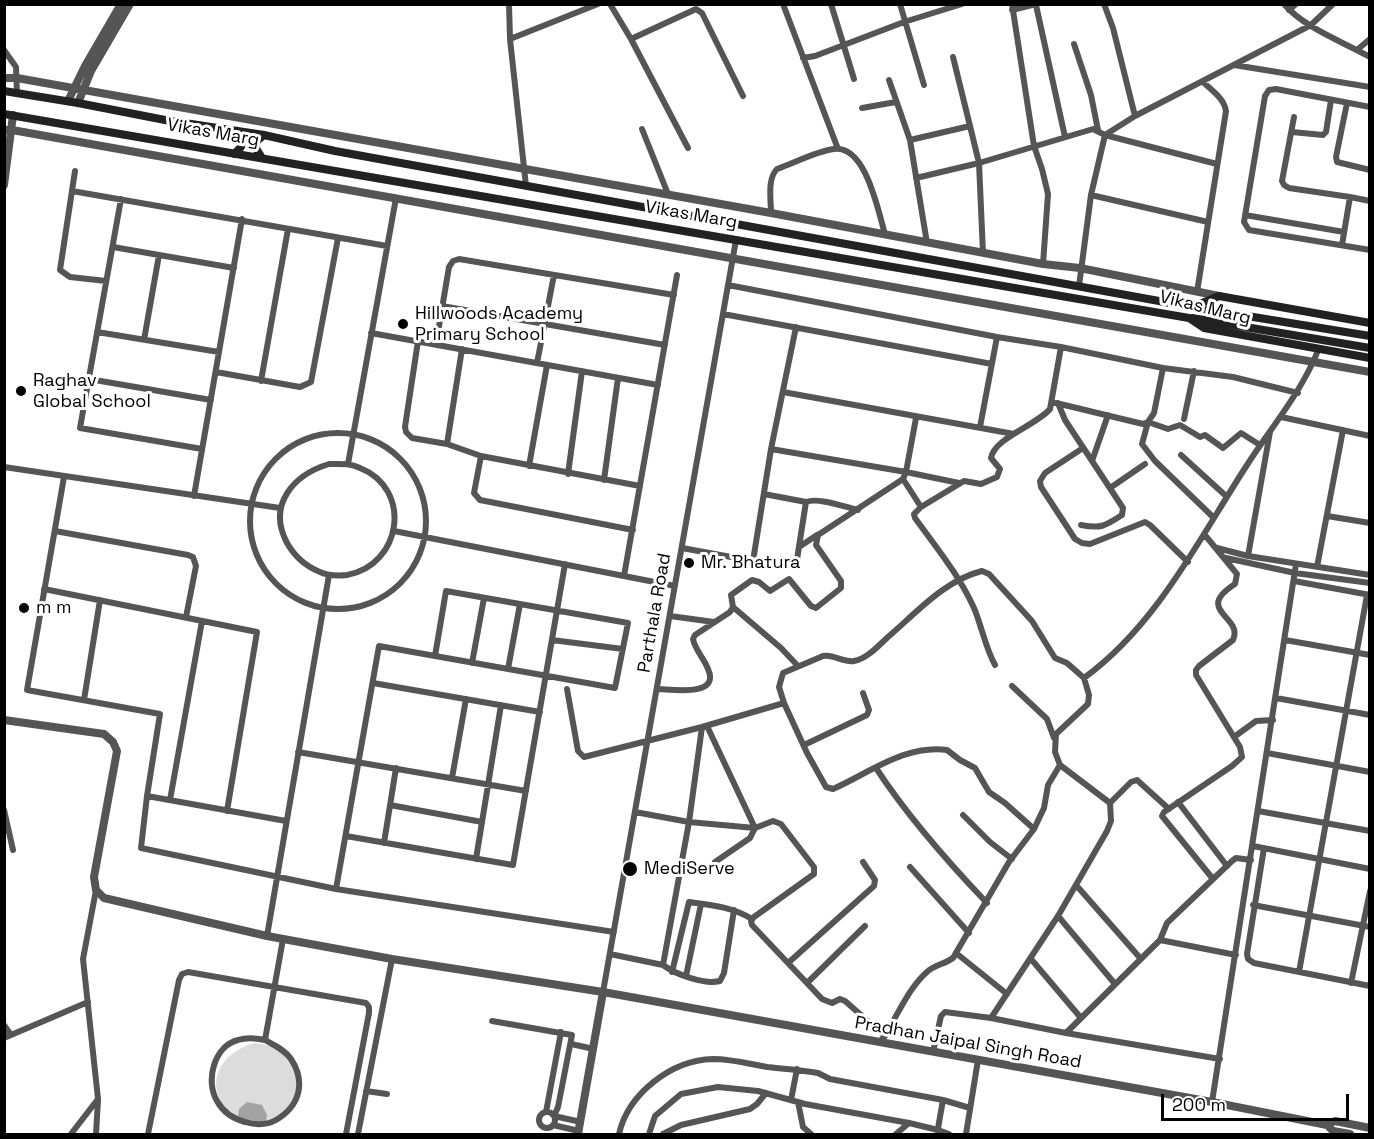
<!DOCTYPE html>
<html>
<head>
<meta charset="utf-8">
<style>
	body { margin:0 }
	#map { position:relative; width:1374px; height:1139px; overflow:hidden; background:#fff; font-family:"Space Grotesk",sans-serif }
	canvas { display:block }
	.frame { position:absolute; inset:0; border:6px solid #000; pointer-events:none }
	.scale { position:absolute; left:1161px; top:1094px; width:188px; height:27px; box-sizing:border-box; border:3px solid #000; border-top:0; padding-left:8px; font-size:18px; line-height:21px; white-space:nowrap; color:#000; -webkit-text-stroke:4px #fff; paint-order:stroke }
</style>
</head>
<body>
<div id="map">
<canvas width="1374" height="1139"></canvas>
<div class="frame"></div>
<div class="scale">200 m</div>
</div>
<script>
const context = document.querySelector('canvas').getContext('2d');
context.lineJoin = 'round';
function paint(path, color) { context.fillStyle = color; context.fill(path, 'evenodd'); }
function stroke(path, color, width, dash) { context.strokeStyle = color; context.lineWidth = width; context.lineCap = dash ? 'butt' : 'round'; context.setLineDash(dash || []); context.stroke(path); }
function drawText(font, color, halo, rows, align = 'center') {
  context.font = font + ' "Space Grotesk",sans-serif'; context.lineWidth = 6; context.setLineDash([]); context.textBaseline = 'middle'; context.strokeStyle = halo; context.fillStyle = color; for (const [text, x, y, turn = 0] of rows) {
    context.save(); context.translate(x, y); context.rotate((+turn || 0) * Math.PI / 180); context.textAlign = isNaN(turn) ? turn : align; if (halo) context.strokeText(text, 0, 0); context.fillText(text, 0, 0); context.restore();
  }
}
paint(new Path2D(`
	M254,1043C282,1045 304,1065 295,1095C294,1098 293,1105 291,1108C289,1110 286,1112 283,1113C279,1117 273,1122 268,1123C249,1126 230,1118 221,1102C206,1074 228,1050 254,1043Z`), '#dcdcdc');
paint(new Path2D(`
	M247,1102L262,1105L267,1115L266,1122L247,1120L238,1116L239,1109Z`), '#a3a3a3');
stroke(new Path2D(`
	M509,4L510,39L526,186
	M610,4L631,39L688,148
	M783,4L838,149
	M831,4L854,79
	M900,4L924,85
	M1012,4L1034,146L1042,169L1048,194L1043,264
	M1104,4L1113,28L1135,116
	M1284,4C1303,27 1343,42 1370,57
	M1036,5L1065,137
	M1012,10L1036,4
	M1289,10L1296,4
	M510,39L598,4
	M631,39L696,9L702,13L743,96
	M1074,44L1091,95L1098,130
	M4,50L16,67L17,94
	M1357,50L1370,39
	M953,57L970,126
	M803,58L815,56L904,22L962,4
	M1234,65L1370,87
	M889,80L910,140L927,243
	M1347,103L1336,157L1337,162L1370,170
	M1370,107L1276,89L1269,90L1265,96L1244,222L1249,230L1370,250
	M862,108L896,102
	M1294,117L1282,181L1284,185L1289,188L1350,197L1342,245
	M642,129L668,194
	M1292,132L1323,135L1326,132L1331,100
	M910,140L970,126L979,163L983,253
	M75,171L60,270L70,277L106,281
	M916,178L979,163L1093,129L1105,135L1217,164
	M72,191L387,246
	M1091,195L1208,222
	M1350,197L1370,201
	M121,199L80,428L202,449
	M771,213C771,200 767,179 777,169C794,163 817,151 834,149C866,145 878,211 885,234
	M1245,215L1344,232
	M113,247L234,268
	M728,285L997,337L1061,347L1163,368L1233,377L1298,393
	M1079,286L1091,195L1105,135L1135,116L1311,25L1333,4
	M1197,292L1226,111C1224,98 1211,90 1203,82
	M442,306L665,345
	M723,314L992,364
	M97,332L219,352
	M371,333L658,385
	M144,340L159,255
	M418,341L405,427L406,432L412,438L447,444L481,456L640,486
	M436,344L449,267L453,261L459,259L674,295
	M537,363L554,275
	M216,372L300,387L311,382L338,238
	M89,379L211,400
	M261,381L288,229
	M783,392L1014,434
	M1056,403L1143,424L1148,422L1154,413L1163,368
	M1058,403L1065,420L1123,508L1122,515C1105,526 1101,529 1081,525
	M1281,417L1370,436
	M1184,419L1194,371
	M980,427L997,337
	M250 521a88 88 0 1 1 176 0a88 88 0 1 1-176 0Z
	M447,444L462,349
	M1083,448L1045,473L1040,481L1041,487L1075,539L1082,543L1090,544L1145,522L1150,525L1188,562
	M771,449L906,472L959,483
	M1181,455L1226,496
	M481,456L474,493L480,500L633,530
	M1092,461L1108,415
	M329,464C340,464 350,463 360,468C413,489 402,565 347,575C338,576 329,576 320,572C305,566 295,557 287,543C267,505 293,475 329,464Z
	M348,464L396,198
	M529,466L547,365
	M4,467L280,508
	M568,474L582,371
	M64,477L27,690L160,714L147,796L141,848L336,889L614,932
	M903,479L921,507
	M604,480L618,378
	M1110,488L1145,464
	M764,494L806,502
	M194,496L242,219
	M1327,516L1370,523
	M1213,517L1155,461L1142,444L1148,422L1168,429L1180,425L1200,437L1205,435L1223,448L1241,433L1260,445
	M55,531L188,555L193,557L196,566L186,617
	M394,531L675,586
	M1204,534L1237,574L1235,584C1193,611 1244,616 1233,640L1199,666L1196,670V675L1240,747L1242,757L1232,766L1164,812L1162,816L1213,879
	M799,547L817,535
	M682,548L753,561L793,565L797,560L798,553L806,502C818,497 845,507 858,510
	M1217,548L1248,556L1370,575
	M1248,556L1270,432
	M1226,558L1295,573L1370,583
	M753,561L771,449L796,327
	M1317,567L1343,430
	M624,576L677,275
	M1294,581L1370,595
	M44,589L257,632L227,811
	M733,607L781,648L798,666
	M670,616L714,622
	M552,640L623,649
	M1285,640L1370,655
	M472,663L484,598
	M995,665C985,647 982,627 974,608C959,575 936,547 915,518L914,514L921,507L964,481L981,484L997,477L1000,469L991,458C994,438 1037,425 1050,409L1061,347
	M508,669L520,604
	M373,683L540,712
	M1012,686L1047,719L1054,738
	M567,689L578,751L584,757L702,727L784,703L779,687L783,673L823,656C834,654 844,663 854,661C867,659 879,645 888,637C916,613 945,580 982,571L989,574L1032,621L1055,658L1067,663L1084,678
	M657,689C670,689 721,698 708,669C704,658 695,650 693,639L695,635L730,612L733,607L731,595L752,580L759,582L770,591L789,579L811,606L816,608L841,588V581L816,545L818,535L903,479L906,472L916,418
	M1276,698L1370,715
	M84,700L100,600
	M784,703L807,753L826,787L833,789C869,773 906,744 947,750L960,760L975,768L989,792L1005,803L1034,829
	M707,726L755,828L750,838L715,862
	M1234,737L1256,721L1273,720
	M804,745L867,715L869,710L863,693
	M298,752L526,791
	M1267,753L1370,772
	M876,768C908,817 946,860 987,903
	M452,778L466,699
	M147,796L286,821
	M170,800L202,621
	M1178,802L1227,866
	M1110,803L1131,782L1137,780L1169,809
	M390,805L482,822
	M4,810L13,850
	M1258,811L1370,831
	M635,812L689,822L755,828L773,821L781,824L814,867V874L754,917L751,921L752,925L822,999L832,1003L840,999L845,1001L885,1036
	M963,815L990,842L1012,859
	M346,836L513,865L565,564
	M384,843L396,768
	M1253,846L1370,869
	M1264,848L1247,954L1248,959L1254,963L1370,986
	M476,859L501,705
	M910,867L969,933
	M1076,885L1141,959
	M336,889L379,646L615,688L628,623L446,591L435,656
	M1253,905L1370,927
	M1058,916L1115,984
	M267,936L329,575
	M1160,940L1236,955
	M956,953L1007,994
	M610,954L663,965L689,822L702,727
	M1031,959L1081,1018
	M788,963L874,886L875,880L863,862
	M663,965C675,974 704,985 720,981L724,973L734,910
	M672,972L689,902C711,905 732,907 752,919
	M1299,972L1367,595
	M686,976L701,904
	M807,983L865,926
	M1351,983L1370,891
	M603,992L736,240
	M991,1018L1058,916L1107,831L1111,821L1110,803L1060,765
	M492,1021L572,1035L558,1107L554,1116L581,1122
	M4,1025L11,1035
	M1066,1033L1160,940L1167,923L1232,861L1236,858L1251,860
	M4,1038L88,1002
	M265,1040C274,1045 285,1050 291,1059C306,1082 300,1106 276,1120C267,1125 255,1125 245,1122C234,1119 223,1112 217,1101C205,1081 214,1046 238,1040C247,1037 256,1038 265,1040L283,939
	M880,1042C897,1019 906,990 928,971C935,965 945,964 953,958L1009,862L1034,829L1044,808L1048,785L1060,765L1055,752L1056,734L1088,704L1089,695L1084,678C1157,625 1199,539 1247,465C1272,426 1302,392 1319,348
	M571,1044L594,1049
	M933,1052L941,1016L945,1012L991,1018L1066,1033L1220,1059
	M366,1091L387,1094
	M791,1100L797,1069
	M943,1100L970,1108
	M798,1102L803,1127L811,1134
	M1212,1102L1296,564
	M546,1112L561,1032
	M539 1120a8 8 0 1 1 16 0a8 8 0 1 1-16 0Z
	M553,1125L579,1131
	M71,1134L98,1099L83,959L96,890
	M96,1134L98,1100
	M148,1134L179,980L182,974L188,972L366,1003L369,1007V1013L346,1134
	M358,1134L392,959
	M619,1134C628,1094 671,1060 713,1059C731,1059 750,1064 767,1067C784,1069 801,1070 818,1073L830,1079L943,1100L937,1134
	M649,1134L655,1116L681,1094L718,1087L758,1091L805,1104L909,1123L938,1130L949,1134
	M663,1134L681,1125L750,1109L757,1104L766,1093
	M896,1134L909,1123
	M966,1134L978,1060`), '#555', 6);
stroke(new Path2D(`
	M4,78H17L771,213L1043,264L1080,268L1219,296
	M68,101L85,66L121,4
	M78,103L91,71L130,4
	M4,130H12L1370,372
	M4,185L13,115
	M4,720L104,734L113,742L117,751L94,877L96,890L104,898L267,936L392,959L603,992L1212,1102L1327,1125L1333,1131L1350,1134
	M1327,1125L1335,1121L1370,1128
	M578,1134L603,992`), '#555', 8);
stroke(new Path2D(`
	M4,91L78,103L165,120L264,135L335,151L1192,307L1370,336
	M4,114L1189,318L1204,328L1370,358
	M234,154L241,147L242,142L237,131
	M262,158L255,147L257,141L264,135
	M1195,306L1219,296L1370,323
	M1192,318L1370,348`), '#222', 8);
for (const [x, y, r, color] of [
	[403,324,6,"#000"],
	[21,391,6,"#000"],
	[689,563,6,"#000"],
	[24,608,6,"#000"],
	[630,869,8,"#000"]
]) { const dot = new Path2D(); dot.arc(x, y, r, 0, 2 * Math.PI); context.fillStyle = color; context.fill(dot); stroke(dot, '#fff', 2); }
drawText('18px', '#000', '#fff', [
	["Vikas Marg",213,133,10],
	["Vikas Marg",691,215,10],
	["Vikas Marg",1205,308,14],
	["Parthala Road",655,613,-80],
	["Pradhan Jaipal Singh Road",968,1043,10]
]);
drawText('18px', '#000', '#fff', [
	["Hillwoods Academy",415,314],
	["Primary School",415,335],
	["Raghav",33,381],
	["Global School",33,402],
	["Mr. Bhatura",701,563],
	["m m",36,608],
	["MediServe",644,869]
], 'left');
</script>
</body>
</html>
